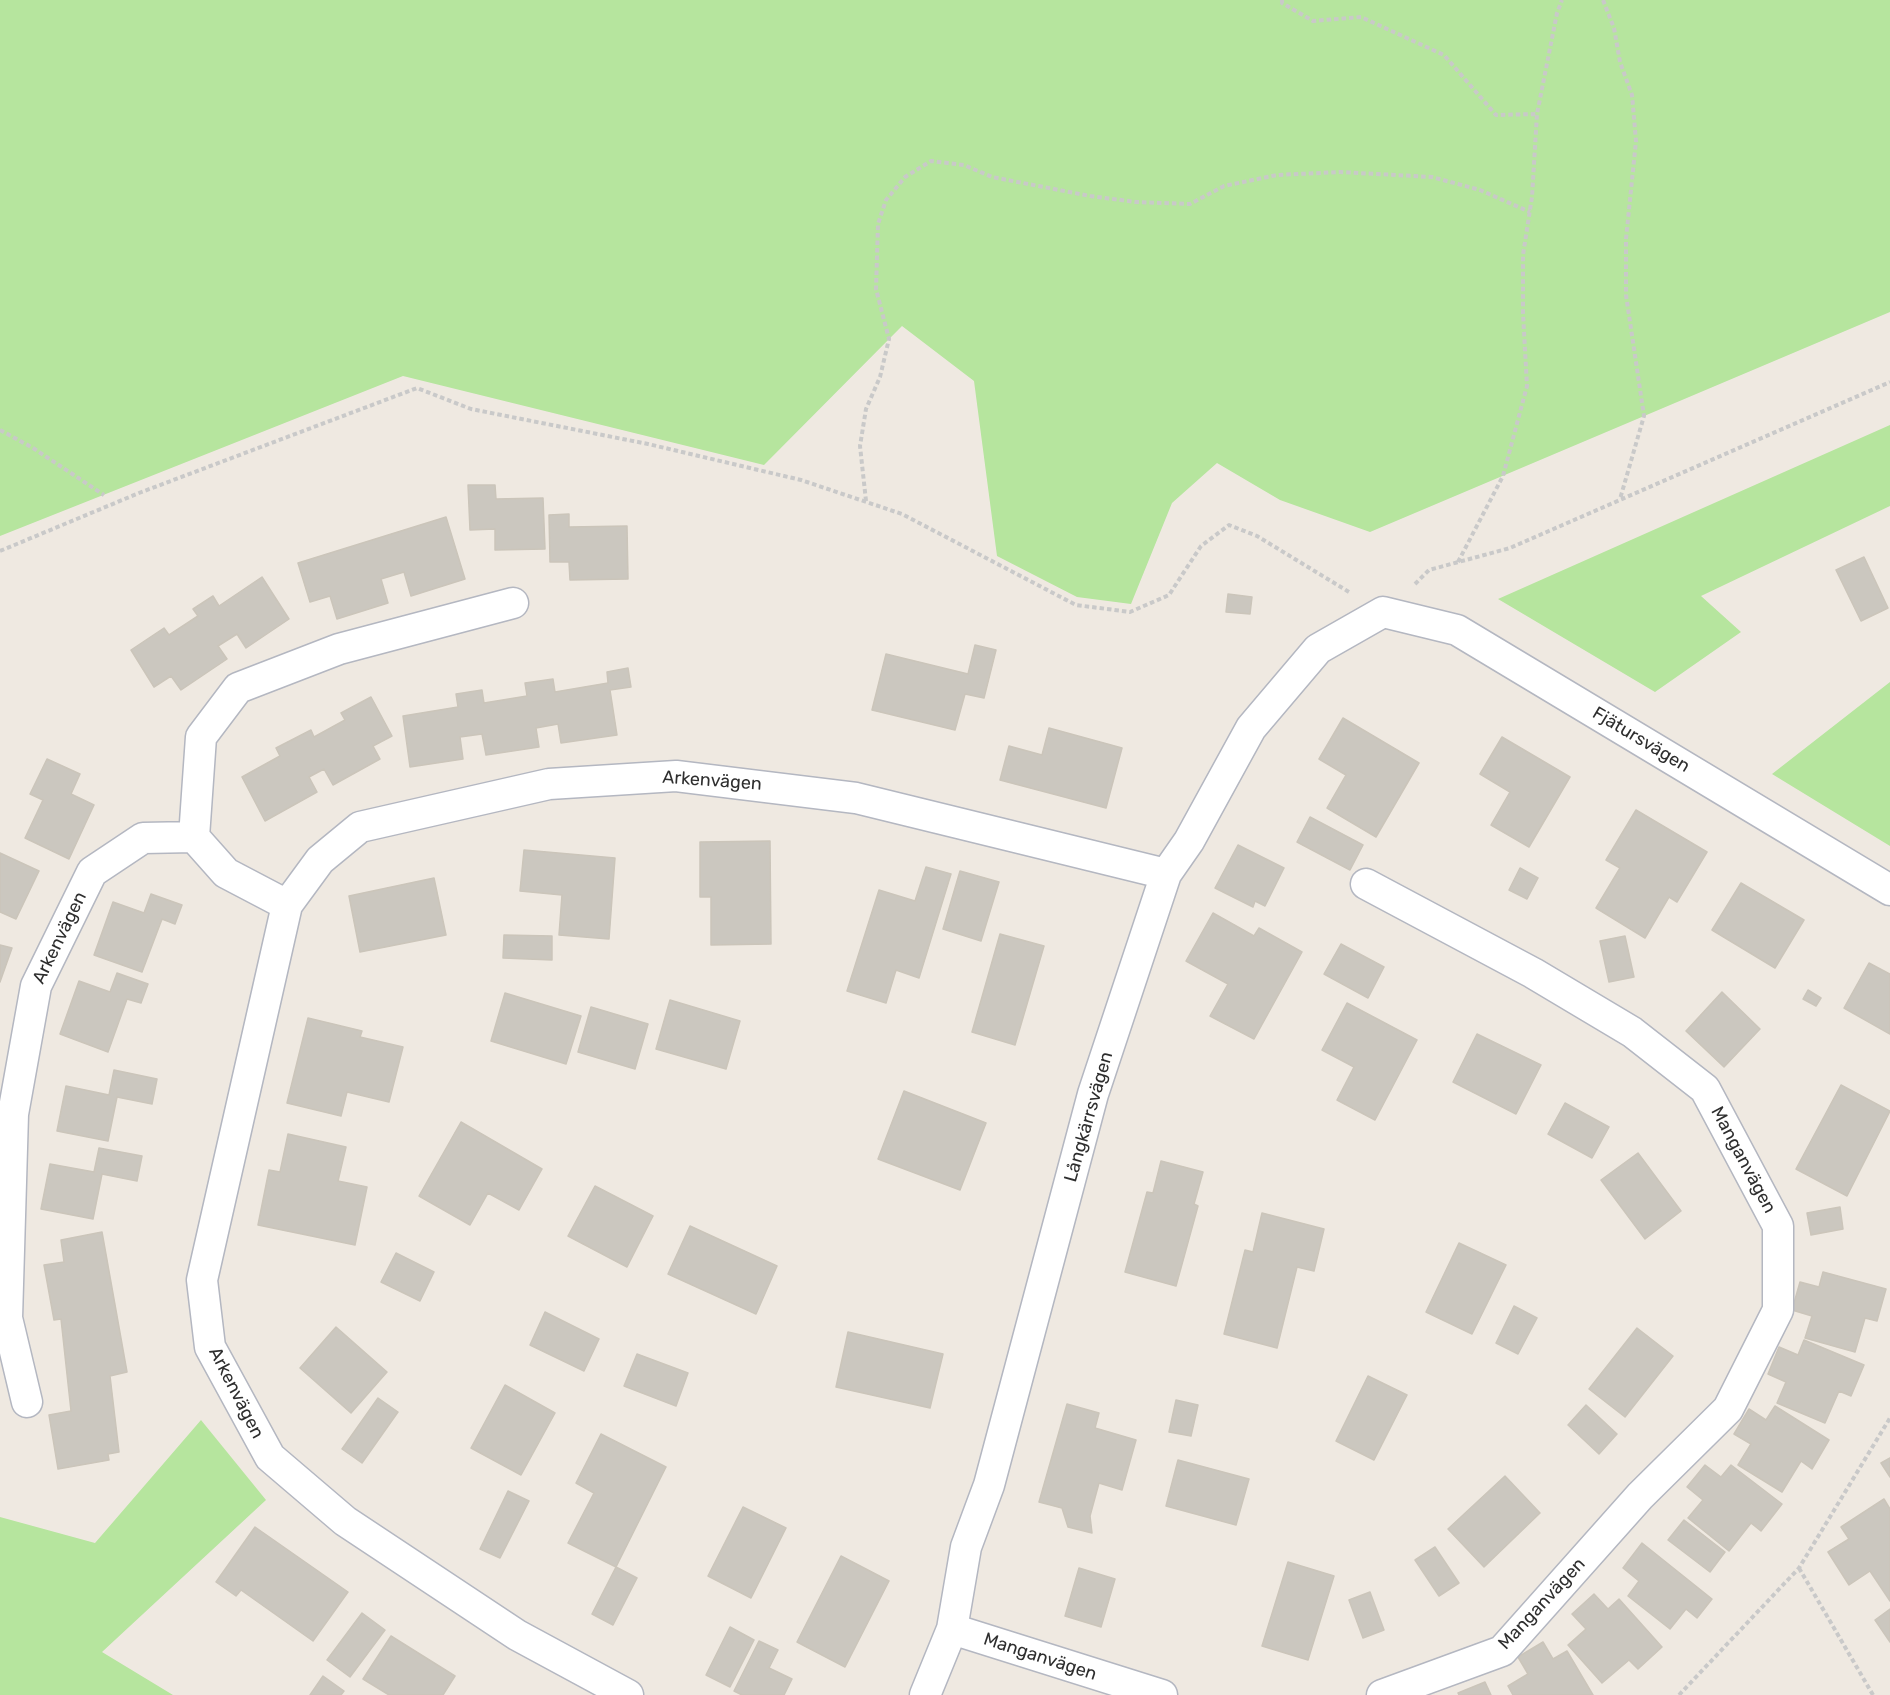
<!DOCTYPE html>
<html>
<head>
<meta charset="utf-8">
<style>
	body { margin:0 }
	canvas { display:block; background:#efe9e1 }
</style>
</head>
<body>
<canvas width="1890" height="1695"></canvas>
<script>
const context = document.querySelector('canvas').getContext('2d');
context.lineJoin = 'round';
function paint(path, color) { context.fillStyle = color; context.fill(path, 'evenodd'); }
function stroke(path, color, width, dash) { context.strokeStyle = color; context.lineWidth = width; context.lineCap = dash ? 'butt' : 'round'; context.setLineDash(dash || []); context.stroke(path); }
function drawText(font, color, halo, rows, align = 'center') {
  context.font = font + ' Rubik,sans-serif'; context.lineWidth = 4.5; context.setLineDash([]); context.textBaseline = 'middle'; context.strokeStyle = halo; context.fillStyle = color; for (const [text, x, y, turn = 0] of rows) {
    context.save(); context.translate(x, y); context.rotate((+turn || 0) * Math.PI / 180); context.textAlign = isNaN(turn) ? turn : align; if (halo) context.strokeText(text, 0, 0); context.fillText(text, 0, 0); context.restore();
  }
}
paint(new Path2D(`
	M0,0H1890V312L1370,532L1280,500L1217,463L1172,503L1131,604L1077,597L997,556L974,381L902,326L764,465L403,376L0,536Z
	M1890,425V506L1701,596L1741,632L1655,692L1498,599Z
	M1890,682V846L1772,774Z
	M201,1420L266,1500L102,1652L173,1695H0V1517L95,1543Z`), '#b6e59e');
const building = new Path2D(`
	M468,485H495L496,499L543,498L545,549L495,550V529L470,530Z
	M569,514V527L627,526L628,579L570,580L569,562H550L549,515Z
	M446,517L465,579L411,596L404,572L381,579L388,603L337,619L330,596L310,602L298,563Z
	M1864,557L1888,608L1861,621L1836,570Z
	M262,577L289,619L246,648L237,634L218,646L227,659L181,690L171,676L154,687L131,650L164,628L169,635L198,616L193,609L213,596L219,606Z
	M1228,594L1252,597L1250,614L1226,612Z
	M975,645L996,650L984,698L965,694L955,730L872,710L886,654L968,674Z
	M628,668L631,687L610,690L617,735L561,743L558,724L536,728L539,747L486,755L482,734L460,737L463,759L410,767L403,716L458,707L456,694L482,690L484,703L527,696L525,683L553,679L555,692L608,683L607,672Z
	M371,697L392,736L373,746L380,759L333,785L324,769L309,777L317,792L265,821L242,777L280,756L276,748L311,730L314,737L345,720L341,713Z
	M1343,718L1419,763L1376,837L1327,808L1346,775L1319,759Z
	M1049,728L1122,748L1106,808L1000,780L1009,746L1042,755Z
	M1502,737L1570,777L1529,847L1491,825L1510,792L1480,774Z
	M47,759L80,774L71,794L94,805L69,859L25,838L43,800L30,794Z
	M1636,810L1707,852L1677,902L1669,897L1645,938L1596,908L1620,868L1606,860Z
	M1310,817L1363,845L1350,870L1297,842Z
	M770,841L771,944L711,945V897H700V842Z
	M1238,845L1284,868L1265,906L1255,901L1253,907L1215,888Z
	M524,850L615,858L609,939L559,935L562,895L520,891Z
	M0,853L39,871L16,919L0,912Z
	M926,867L951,874L919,978L896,970L886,1003L847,991L879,890L915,901Z
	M1520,868L1538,878L1527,899L1509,890Z
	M960,871L999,882L981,941L943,929Z
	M434,878L446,935L360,952L349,896Z
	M1741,883L1804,920L1775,968L1712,930Z
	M151,894L182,905L175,924L162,919L142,972L94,955L113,902L144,913Z
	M1213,913L1254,936L1259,928L1302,952L1254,1039L1210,1016L1228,984L1186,961Z
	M1000,934L1044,946L1015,1045L972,1032Z
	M504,935L552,936V960L503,958Z
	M1625,936L1634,977L1609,982L1600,941Z
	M1341,944L1384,967L1368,998L1324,974Z
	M0,945L12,948L0,982Z
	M1869,963L1890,974V1034L1844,1008Z
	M117,973L148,984L141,1003L127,999L108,1052L60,1034L79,981L110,992Z
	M1808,990L1821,998L1816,1006L1803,999Z
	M1722,992L1760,1029L1724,1067L1686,1031Z
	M505,993L581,1016L566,1064L491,1041Z
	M670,1000L740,1021L726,1069L656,1049Z
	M1347,1003L1417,1040L1375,1120L1337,1100L1354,1067L1322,1050Z
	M591,1007L648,1024L635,1069L578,1052Z
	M308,1018L362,1031L360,1037L403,1047L389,1102L347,1092L341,1116L287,1103Z
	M1477,1034L1541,1065L1516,1114L1453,1082Z
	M114,1070L157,1079L152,1104L117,1097L108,1141L57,1131L66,1086L109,1095Z
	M1841,1085L1890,1111L1847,1196L1796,1169Z
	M904,1091L986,1123L960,1190L878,1159Z
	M1565,1103L1609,1127L1592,1158L1548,1134Z
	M461,1122L542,1169L519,1210L488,1193L470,1225L419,1196Z
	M288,1134L346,1147L338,1181L367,1187L355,1245L258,1225L269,1170L280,1172Z
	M99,1148L142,1156L137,1181L102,1174L93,1219L41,1209L50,1164L94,1172Z
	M1638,1153L1681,1211L1645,1239L1601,1180Z
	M1161,1161L1203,1172L1194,1204L1198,1206L1176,1286L1125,1272L1147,1192L1153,1193Z
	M595,1186L653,1216L627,1267L568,1236Z
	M1840,1207L1843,1229L1811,1235L1807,1213Z
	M1262,1213L1324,1229L1314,1271L1297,1267L1277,1348L1224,1334L1245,1250L1253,1252Z
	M690,1226L777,1266L756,1314L668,1274Z
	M102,1232L127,1372L110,1376L119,1452L108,1454L109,1460L58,1469L49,1415L71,1411L61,1319L54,1320L44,1265L64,1262L61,1240Z
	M1459,1243L1506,1265L1472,1334L1426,1312Z
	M396,1253L434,1272L420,1301L381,1282Z
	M1823,1272L1886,1289L1877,1321L1865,1318L1855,1352L1805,1338L1812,1316L1792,1310L1800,1282L1819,1287Z
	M1514,1306L1537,1318L1518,1354L1496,1343Z
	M545,1312L599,1339L584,1371L530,1345Z
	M336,1327L387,1372L351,1413L300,1368Z
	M1637,1328L1673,1356L1625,1417L1589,1389Z
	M848,1332L943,1354L930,1408L836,1387Z
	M1804,1340L1864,1365L1851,1396L1839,1391L1825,1423L1777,1403L1786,1382L1768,1374L1779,1347L1798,1355Z
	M637,1354L688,1373L676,1406L624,1386Z
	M1368,1376L1407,1395L1374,1460L1336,1441Z
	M505,1385L555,1413L521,1475L471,1448Z
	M378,1398L398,1412L362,1463L342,1449Z
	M1176,1400L1198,1405L1191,1436L1169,1432Z
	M1067,1404L1099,1413L1095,1428L1136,1440L1122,1490L1099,1483L1090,1516L1092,1533L1068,1527L1062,1508L1039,1502Z
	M1586,1405L1617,1434L1599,1454L1568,1425Z
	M1775,1406L1829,1440L1812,1469L1801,1461L1782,1492L1738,1465L1751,1444L1734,1434L1749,1409L1766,1420Z
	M601,1434L666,1467L616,1567L568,1543L594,1493L576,1483Z
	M1890,1458V1477L1881,1463Z
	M1178,1460L1249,1479L1236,1525L1166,1506Z
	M1705,1465L1721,1477L1731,1465L1782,1504L1761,1531L1751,1523L1729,1551L1688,1518L1703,1500L1687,1487Z
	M1505,1476L1540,1513L1484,1567L1448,1529Z
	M508,1491L529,1501L500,1558L480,1549Z
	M1884,1499L1890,1509V1601L1870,1571L1849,1585L1828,1552L1849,1539L1841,1527Z
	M743,1507L786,1528L751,1598L708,1576Z
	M1684,1520L1725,1552L1710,1572L1668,1540Z
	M255,1527L348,1592L313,1641L241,1590L236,1596L216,1582Z
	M1642,1543L1712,1599L1697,1618L1686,1609L1670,1629L1628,1596L1639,1581L1623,1568Z
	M1435,1547L1459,1583L1439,1596L1415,1560Z
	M841,1556L889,1581L845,1667L797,1642Z
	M1288,1562L1334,1576L1308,1660L1262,1646Z
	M616,1567L637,1578L613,1625L592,1614Z
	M1079,1568L1115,1579L1101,1627L1065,1616Z
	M1370,1592L1384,1630L1363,1638L1349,1600Z
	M1594,1594L1608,1609L1619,1599L1662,1647L1638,1669L1629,1660L1602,1683L1568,1645L1586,1629L1572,1614Z
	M1890,1609V1642L1875,1620Z
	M362,1613L385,1630L350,1677L327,1660Z
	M730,1627L754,1640L730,1687L706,1675Z
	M391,1636L455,1676L443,1695H389L363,1679Z
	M759,1641L778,1650L769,1668L792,1679L784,1695H742L734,1691Z
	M1543,1642L1553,1659L1567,1651L1593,1695H1513L1508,1686L1528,1674L1518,1657Z
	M323,1676L344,1691L341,1695H310Z
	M1485,1682L1491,1695H1459L1458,1693Z`);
paint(building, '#cbc7bf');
stroke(building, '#cbc5ba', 1.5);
const minor = new Path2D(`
	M194,837L201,737L238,688L339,649L513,603
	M1366,884L1533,973L1632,1032L1705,1089L1778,1226V1310L1728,1409L1640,1496L1502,1651L1382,1695
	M27,1402L7,1318L13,1114L36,986L92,872L143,838L194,837L226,873L287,905
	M952,1629L1162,1695
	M628,1695L517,1635L345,1521L270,1457L210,1347L202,1280L287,905L320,860L360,827L549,784L676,776L856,798L1166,874
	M925,1695L952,1629L966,1547L989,1485L1093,1094L1166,874L1189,841L1251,728L1318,649L1383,612L1457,630L1890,890`);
stroke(minor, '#b4b7c1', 33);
stroke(new Path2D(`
	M1282,0V3L1313,21L1361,17L1444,55L1496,115L1537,114
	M1603,0L1614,28L1620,62L1632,95L1636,141L1626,239V295L1644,416L1620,499
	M0,430L33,448L104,495
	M866,501L860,446L866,409L880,377L889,339L876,289L878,224L886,200L905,177L931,161L964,165L992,177L1090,196L1136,202L1190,204L1224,186L1277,175L1340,172L1432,177L1480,190L1530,212
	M0,551L139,493L417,388L471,409L648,444L801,480L902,514L1076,605L1130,612L1169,595L1201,546L1229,525L1257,536L1349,592
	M1458,562L1503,476L1527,386L1523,313V255L1532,197L1537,114L1557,13L1562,0
	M1415,584L1429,570L1510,548L1890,382
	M1799,1568L1873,1695
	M1679,1695L1799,1568L1890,1418`), '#c9c9c9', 4, [4.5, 3]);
stroke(minor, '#fff', 30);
drawText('18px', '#2e2e2e', '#fff', [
	["Fjätursvägen",1641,740,31],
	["Arkenvägen",712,781,4],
	["Arkenvägen",60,938,-64],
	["Långkärrsvägen",1089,1117,-74],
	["Manganvägen",1743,1160,62],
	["Arkenvägen",236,1393,63],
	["Manganvägen",1542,1604,-47],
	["Manganvägen",1040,1657,18]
]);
</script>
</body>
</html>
